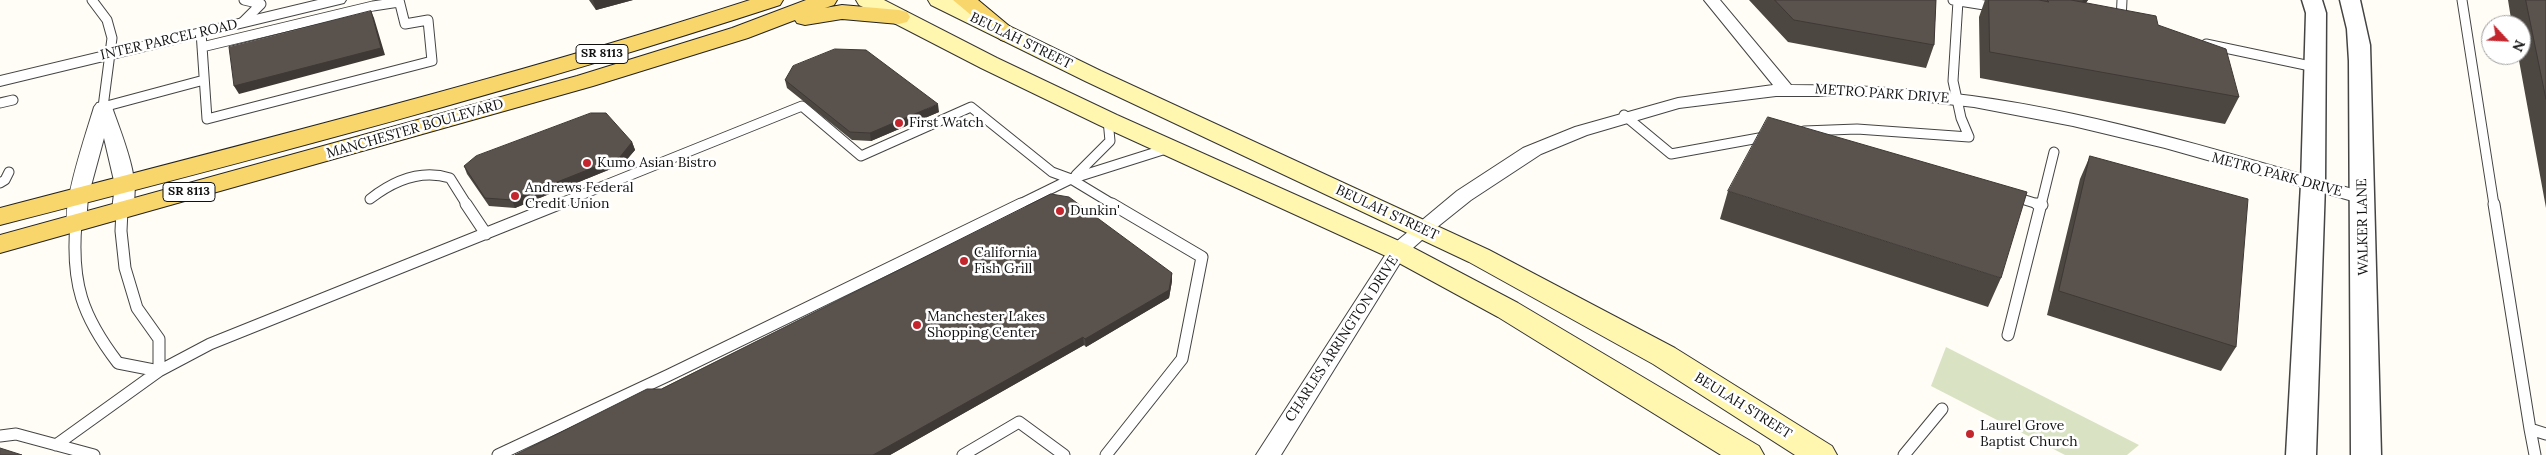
<!DOCTYPE html>
<html>
<head>
<meta charset="utf-8">
<style>
	body { margin:0 }
	#map { position:relative; width:2546px; height:455px; overflow:hidden; background:#fffdf5; font-family:Lora,serif }
	canvas { display:block }
	.north { position:absolute; left:2481px; top:15px; width:50px; height:50px; box-sizing:border-box; background:#fff; border:1px solid #a0a0a0; border-radius:50%; rotate:115deg; font-size:14px; font-weight:700; line-height:20px; text-align:center; color:#111 }
	.north::after { content:''; display:block; margin:auto; width:18px; height:22px; background:#c4262e; clip-path:polygon(50% 0,100% 100%,50% 72%,0 100%) }
</style>
</head>
<body>
<div id="map">
<canvas width="2546" height="455"></canvas>
<div class="north">N</div>
</div>
<script>
const context = document.querySelector('canvas').getContext('2d');
context.lineJoin = 'round';
function paint(path, color) { context.fillStyle = color; context.fill(path, 'evenodd'); }
function stroke(path, color, width, dash) { context.strokeStyle = color; context.lineWidth = width; context.lineCap = dash ? 'butt' : 'round'; context.setLineDash(dash || []); context.stroke(path); }
function drawText(font, color, halo, rows, align = 'center') {
  context.font = font + ' Lora,serif'; context.lineWidth = 5; context.setLineDash([]); context.textBaseline = 'middle'; context.strokeStyle = halo; context.fillStyle = color; for (const [text, x, y, turn = 0] of rows) {
    context.save(); context.translate(x, y); context.rotate((+turn || 0) * Math.PI / 180); context.textAlign = isNaN(turn) ? turn : align; if (halo) context.strokeText(text, 0, 0); context.fillText(text, 0, 0); context.restore();
  }
}
paint(new Path2D(`
	M1946,347L2139,445L2127,455H2065L1931,386Z`), '#d9e3c4');
const serviceFar1 = new Path2D(`
	M92,0L107,20L112,38L103,107L204,80
	M1953,0L1997,7
	M2462,0L2494,205
	M2121,21L2122,0
	M243,22L261,4L244,0
	M201,32L207,119L432,61L428,20L405,24L399,0
	M2206,44L2315,67
	M202,47L373,6L399,2
	M0,103L13,100
	M1624,115L1671,154L1770,136
	M1804,131L1857,129L1969,137L1961,118L1953,81L1958,1
	M1076,175L1110,141L1108,120
	M0,183L5,180L9,172
	M2012,196L2041,205
	M370,199C393,181 421,169 450,178L467,205
	M556,205L802,106L861,156L971,107L1052,172L1071,179L1114,205
	M1018,205L1071,179L1169,148
	M2041,205L2054,152`);
const service = new Path2D(`
	M466,204L486,234
	M2037,204L2042,205
	M2494,204L2530,429L2546,434
	M76,223C71,283 82,316 118,363L159,371V339L137,308L125,268L121,231L122,210
	M2008,335L2041,204
	M2530,429L2535,455
	M0,436L16,434L94,455
	M56,445L159,371L210,344L559,204
	M498,455L669,375L1021,204
	M963,455L1019,422L1064,455
	M1106,455L1182,359L1202,257L1112,204
	M1904,455L1942,409`);
const minor = new Path2D(`
	M318,0H346L344,3L0,86V76Z
	M1704,0H1720L1791,85C1853,85 1911,88 1972,96C2106,114 2240,157 2370,194L2373,198L2370,202L2363,204L2165,148L2073,126L1974,107L1875,96H1776L1679,108L1587,135L1541,154L1471,200L1431,232L1405,255L1281,455H1256L1391,246L1457,191L1523,148L1575,127L1678,98L1773,85Z
	M103,102L109,103L112,107C121,134 146,189 129,214L122,216L115,214L112,210L115,185L104,138L88,197L86,223L83,227L76,229L69,227C59,212 88,128 94,107L97,103Z`);
const tertiary = new Path2D(`
	M2302,0H2322L2326,13L2325,184L2316,455H2286L2301,184L2306,13Z
	M2340,0H2360L2370,45L2381,455H2351L2349,61L2347,29Z`);
const secondary = new Path2D(`
	M856,0H884L997,58L1117,115L1408,245L1518,303L1759,446L1764,455H1721L1498,317L1388,257L1099,125L981,68L859,5Z
	M928,0H956L1101,71L1489,250L1675,348L1832,446L1837,455H1795L1653,364L1469,262L1085,81L931,5Z`);
const primary = new Path2D(`
	M750,0H783L780,5C523,89 261,158 0,225V208C251,142 503,80 750,0Z
	M806,0H837L834,5L825,8L842,5L899,10L907,12L910,17L907,22L899,24L842,19L805,25L797,23L795,20L748,38L593,86L0,253V235L577,76L732,28Z
	M953,0H978L1020,35L1017,40L1009,42L1001,40Z`);
stroke(serviceFar1, '#444', 11);
stroke(service, '#444', 13);
stroke(minor, '#444', 2);
stroke(tertiary, '#444', 3);
stroke(secondary, '#333', 2);
stroke(primary, '#222', 2);
stroke(serviceFar1, '#fff', 9);
stroke(service, '#fff', 11);
paint(minor, '#fff');
paint(tertiary, '#fff');
paint(secondary, '#fff6b0');
paint(primary, '#f9d66b');
paint(new Path2D(`
	M589,0H633L596,10Z
	M1749,0H1936L1934,45L1926,68L1788,42Z
	M1985,0H2088L2086,3L2158,25L2239,97L2225,124L1980,78L1979,17Z
	M2508,0H2546V208L2518,55H2521V25H2512Z
	M785,80L939,112L871,141L852,140L787,88Z
	M632,142L635,150L623,164L515,208L489,206L467,174L464,166Z
	M2090,156L2236,347L2221,371L2047,315L2080,179Z
	M1728,191L2001,278L1988,307L1720,219Z
	M1172,273V281L1169,298L1086,347L1084,345L890,455H515Z`), '#4d4742');
paint(new Path2D(`
	M593,0H633L596,10Z
	M2083,0H2088L2077,15Z
	M371,11L374,18L385,55L239,94L234,86Z
	M938,104L939,112L871,141L870,133Z
	M632,142L635,150L623,164L515,208L512,200Z
	M1172,273V281L1169,298L1086,347L1085,339Z
	M1083,337L1084,345L890,455H873Z`), '#3f3936');
const building = new Path2D(`
	M1775,0H1936L1934,45L1794,20Z
	M1989,0H2039L2049,2L2047,0H2071L2156,16L2158,25L2226,49L2239,97L1990,52Z
	M2526,0H2546V99Z
	M371,11L381,48L234,86L229,47Z
	M835,49L866,50L938,104L870,133L850,132L785,80L793,66Z
	M591,113H606L632,142L620,157L512,200L485,198L464,166L476,156Z
	M1768,117L2027,192L2001,278L1728,191Z
	M2090,156L2248,199L2236,347L2059,291Z
	M1051,194L1069,197L1172,273L1169,290L1085,339L1083,337L873,455H515L647,389H661Z
	M0,448L22,455H0Z`);
paint(building, '#5a524d');
stroke(building, '#3f3936', 1);
for (const [x, y, r, color] of [
	[899,123,5,"#c4262e"],
	[587,163,5,"#c4262e"],
	[515,196,5,"#c4262e"],
	[1060,211,5,"#c4262e"],
	[964,261,5,"#c4262e"],
	[917,325,5,"#c4262e"],
	[1970,434,5,"#c4262e"]
]) { const dot = new Path2D(); dot.arc(x, y, r, 0, 2 * Math.PI); context.fillStyle = color; context.fill(dot); stroke(dot, '#fff', 2); }
for (const [x, y, w] of [
	[602,54,52],
	[189,192,52]
]) { const box = new Path2D(); box.roundRect(x - w / 2, y - 9.5, w, 19, 4); context.fillStyle = '#fff'; context.fill(box); stroke(box, '#111', 1); }
drawText('bold 12px', '#111', null, [
	["SR 8113",602,54],
	["SR 8113",189,192]
]);
drawText('14px', '#111', '#fff', [
	["INTER PARCEL ROAD",169,40,-13],
	["BEULAH STREET",1021,41,26],
	["METRO PARK DRIVE",1882,94,4],
	["MANCHESTER BOULEVARD",415,129,-16],
	["METRO PARK DRIVE",2277,175,15],
	["BEULAH STREET",1387,213,25],
	["WALKER LANE",2363,227,-91],
	["CHARLES ARRINGTON DRIVE",1342,339,-57],
	["BEULAH STREET",1743,406,32]
]);
drawText('14px', '#111', '#fff', [
	["First Watch",909,123],
	["Kumo Asian Bistro",597,163],
	["Andrews Federal",525,188],
	["Credit Union",525,204],
	["Dunkin'",1070,211],
	["California",974,253],
	["Fish Grill",974,269],
	["Manchester Lakes",927,317],
	["Shopping Center",927,333],
	["Laurel Grove",1980,426],
	["Baptist Church",1980,442]
], 'left');
</script>
</body>
</html>
